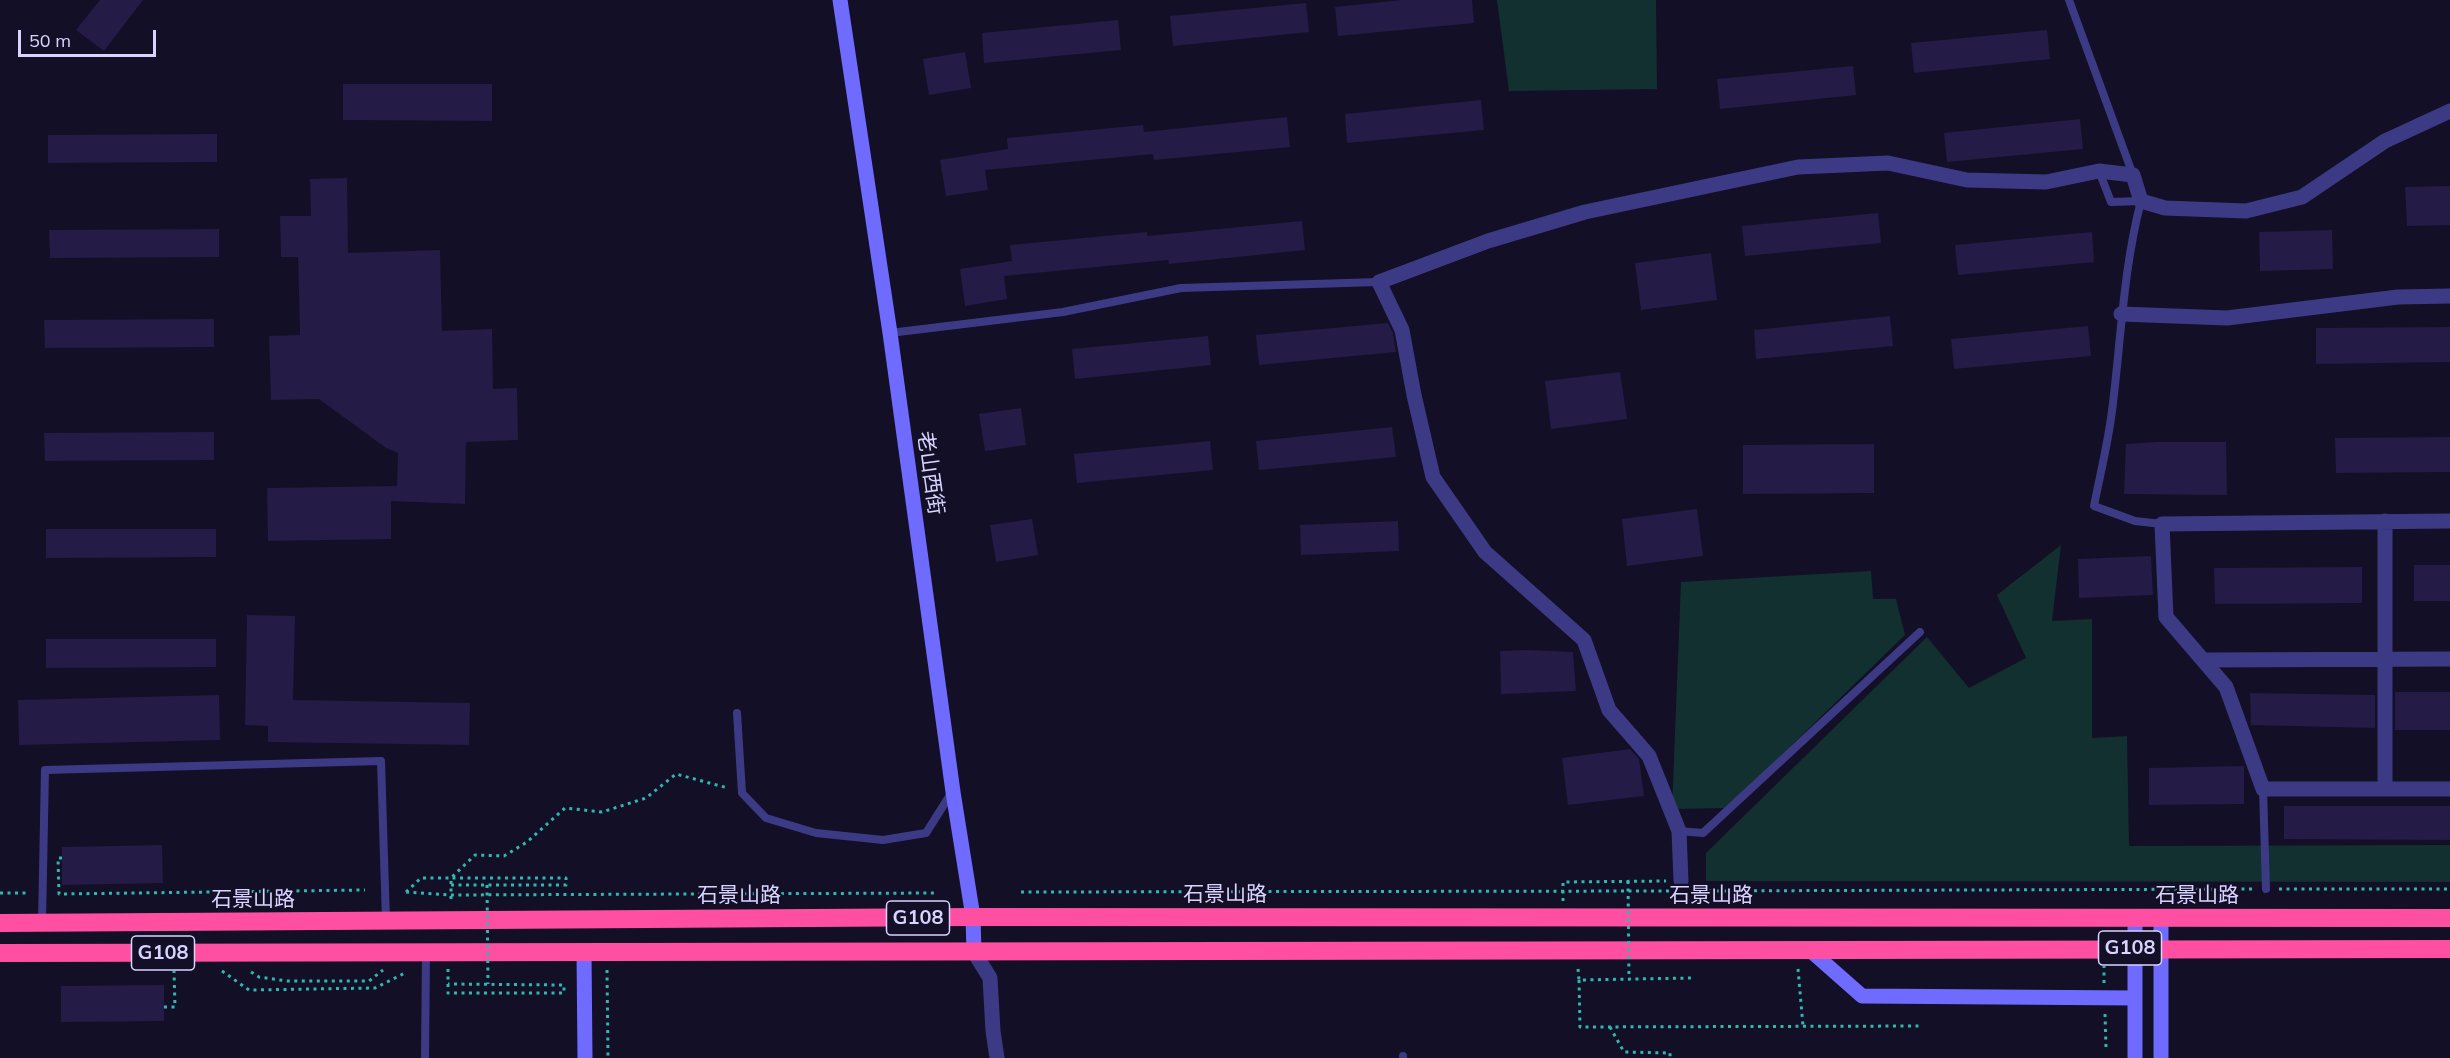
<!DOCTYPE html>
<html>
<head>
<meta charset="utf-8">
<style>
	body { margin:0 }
	#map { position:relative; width:2450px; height:1058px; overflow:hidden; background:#130f26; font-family:Mulish,sans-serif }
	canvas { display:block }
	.scale { position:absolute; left:18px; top:30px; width:138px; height:27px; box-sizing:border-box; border:3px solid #d9d4ff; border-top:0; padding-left:8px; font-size:18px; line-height:21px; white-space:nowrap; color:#d9d4ff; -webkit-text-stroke:4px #130f26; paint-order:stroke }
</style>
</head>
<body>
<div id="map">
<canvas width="2450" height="1058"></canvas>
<div class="scale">50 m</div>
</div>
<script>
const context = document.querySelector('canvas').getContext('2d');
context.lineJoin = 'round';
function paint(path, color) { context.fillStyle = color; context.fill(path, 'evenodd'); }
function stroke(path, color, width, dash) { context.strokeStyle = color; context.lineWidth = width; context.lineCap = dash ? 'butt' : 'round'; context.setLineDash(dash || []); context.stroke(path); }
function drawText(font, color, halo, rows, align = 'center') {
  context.font = font + ' Mulish,"Noto Sans SC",sans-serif'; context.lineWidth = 4.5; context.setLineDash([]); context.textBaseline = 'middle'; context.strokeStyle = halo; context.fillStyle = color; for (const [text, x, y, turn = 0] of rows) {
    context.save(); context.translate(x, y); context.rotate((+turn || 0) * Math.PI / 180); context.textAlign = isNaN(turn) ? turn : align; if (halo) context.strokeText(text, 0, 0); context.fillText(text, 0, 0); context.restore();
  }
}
paint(new Path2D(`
	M1497,0H1656L1657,89L1509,91Z
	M2061,545L2052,621L2092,619V738L2127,736L2129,846L2450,845V882L1706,881V853L1927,637L1969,688L2026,658L1997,595Z
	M1871,571L1873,599H1896L1905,635L1727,808L1672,809L1681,582Z`), '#12302f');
paint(new Path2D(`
	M100,0H143L104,51L76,30Z
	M1402,0H1472L1474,23L1338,36L1335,7Z
	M1306,3L1309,32L1173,46L1170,16Z
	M1118,20L1121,50L984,63L982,33Z
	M2047,30L2050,59L1914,73L1911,43Z
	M965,52L971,88L929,95L923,59Z
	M1853,66L1856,95L1720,109L1717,79Z
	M343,84H492V121L343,120Z
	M1481,100L1484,130L1347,143L1345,114Z
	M1287,117L1290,147L1154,160L1153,154L985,170L988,190L946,196L940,160L1008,149L1007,138L1143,125L1144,132Z
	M2080,119L2083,149L1947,162L1944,133Z
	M217,134V162L48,163V135Z
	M347,178L348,253L440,250L442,331L492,329L493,389L517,388L518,440L466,442L465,504L391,501V539L268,541L267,488L397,486L398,453L386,448L319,399L271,400L269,336L300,335L298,257H281L280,216H311L310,179Z
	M2450,186V225L2407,226L2405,187Z
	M1878,213L1881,243L1745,256L1742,226Z
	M1302,221L1305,250L1169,264L1168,260L1004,276L1007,299L965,306L960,269L1012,261L1010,245L1147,232V236Z
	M219,229V257L50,258L49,230Z
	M2332,230L2333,269L2260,271L2259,232Z
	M2092,232L2094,262L1958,275L1955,245Z
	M1711,253L1717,300L1641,310L1635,263Z
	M1890,316L1893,346L1756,359L1754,330Z
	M214,319V347L45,348L44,320Z
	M1388,323L1393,333L1396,352L1259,365L1256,335Z
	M2088,326L2091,356L1954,369L1951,339Z
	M2450,327V362L2316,364V328Z
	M1208,336L1211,365L1075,379L1072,349Z
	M1620,372L1627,419L1551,429L1545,381Z
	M1021,408L1026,445L985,451L979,414Z
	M1392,427L1396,457L1259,470L1256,441Z
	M214,432V460L45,461L44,433Z
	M2450,437V472L2336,473L2335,438Z
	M1210,441L1213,470L1077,483L1074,454Z
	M2156,442H2226L2227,495L2124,494L2126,444Z
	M1874,444V493L1743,494V445Z
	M1697,509L1703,556L1627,566L1622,519Z
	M1032,519L1038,555L996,562L990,525Z
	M1398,521L1399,551L1301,555L1300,525Z
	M46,529H216V557L46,558Z
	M2151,556L2153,595L2079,598L2078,559Z
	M2414,565H2450V601H2414Z
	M2362,567V603L2215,604L2214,568Z
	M247,615L295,616L293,700L470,703L469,745L268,742V726L245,725Z
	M46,639H216V667L46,668Z
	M1528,650L1573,652L1576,691L1501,694L1500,651Z
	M2395,692H2450V730H2395Z
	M2250,693L2375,695V728L2251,725Z
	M219,695L220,740L19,745L18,700Z
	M1630,749L1639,759L1644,796L1568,805L1562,758Z
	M2244,766V804L2149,805V768Z
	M2284,806H2450V840L2284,839Z
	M162,845L163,883L62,885V847Z
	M164,985V1021L61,1022V986Z`), '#241b47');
stroke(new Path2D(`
	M62,858H58L59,894L365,890
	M451,885H566V878H451V903
	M2279,889H2450
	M1694,891L2255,889
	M406,892L451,895L935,893
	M406,892L421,878H451L475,855L504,856L527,842L565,808L602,812L646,798L676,774L728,788
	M1021,892L1670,891
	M0,893H30
	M1563,901V882L1666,881
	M448,969V993H564V985L448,984
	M1578,969L1579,980L1691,978
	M1798,969L1803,1026
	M607,970L608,1058
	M222,971L249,990L375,988L405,973
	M251,972L259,977L287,981H369L383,970
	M1579,980L1580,1027L1923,1026
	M2104,983V966
	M164,1007H175L174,971
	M2105,1014L2106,1048
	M1610,1027L1624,1052L1670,1053V1058`), '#2fb8b0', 3, [3, 4.5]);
stroke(new Path2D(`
	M2069,0L2133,175
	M2099,171L2111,202L2141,201C2123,270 2121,341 2112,411C2108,443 2100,475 2094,506L2135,521L2162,524
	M890,333L1063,312L1181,288L1379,282
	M737,713L742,793L766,818L816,833L883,840L926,833L952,792
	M2263,789L2266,889
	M1679,831L1703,833L1920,632
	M42,923L45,770L381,761L386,921
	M1403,1056V1058
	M425,1058L426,952`), '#3d3a85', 8);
stroke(new Path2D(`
	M2121,314L2227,318L2398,297L2450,296
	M2385,521V789
	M2450,521L2162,524L2166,617L2226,687L2263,789H2450
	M2203,660L2450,659
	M1681,881L1679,831L1649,756L1609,710L1584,640L1485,552L1433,477L1414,395L1402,330L1379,282L1488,241L1585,212L1798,167L1888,163L1967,180L2046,182L2099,171L2133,175L2141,201L2165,208L2246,211L2302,197L2385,141L2450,111
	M974,952L990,978L993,1031L997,1058`), '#3d3a85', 15);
stroke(new Path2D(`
	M840,0L890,333L953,792L973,917L974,952
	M1811,951L1862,996L2135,998
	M584,952L585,1058
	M2135,1058V918
	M2161,1058V918`), '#6f6bff', 15);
stroke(new Path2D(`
	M0,923L973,917L2450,918
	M0,953L2450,949`), '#ff4fa3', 18);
stroke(new Path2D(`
	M1628,881L1629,978
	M487,885L488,984`), '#2fb8b0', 3, [3, 4.5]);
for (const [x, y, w] of [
	[918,918,63],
	[2130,948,63],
	[163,953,63]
]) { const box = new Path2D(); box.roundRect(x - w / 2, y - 17, w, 34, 4.5); context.fillStyle = '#130f26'; context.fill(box); stroke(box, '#d9d4ff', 1.5); }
drawText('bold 20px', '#d9d4ff', null, [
	["G108",918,918],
	["G108",2130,948],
	["G108",163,953]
]);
drawText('21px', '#d9d4ff', '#130f26', [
	["老山西街",930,473,82],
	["石景山路",1225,895],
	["石景山路",739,896],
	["石景山路",1711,896],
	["石景山路",2197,896],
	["石景山路",253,900]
]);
</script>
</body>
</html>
